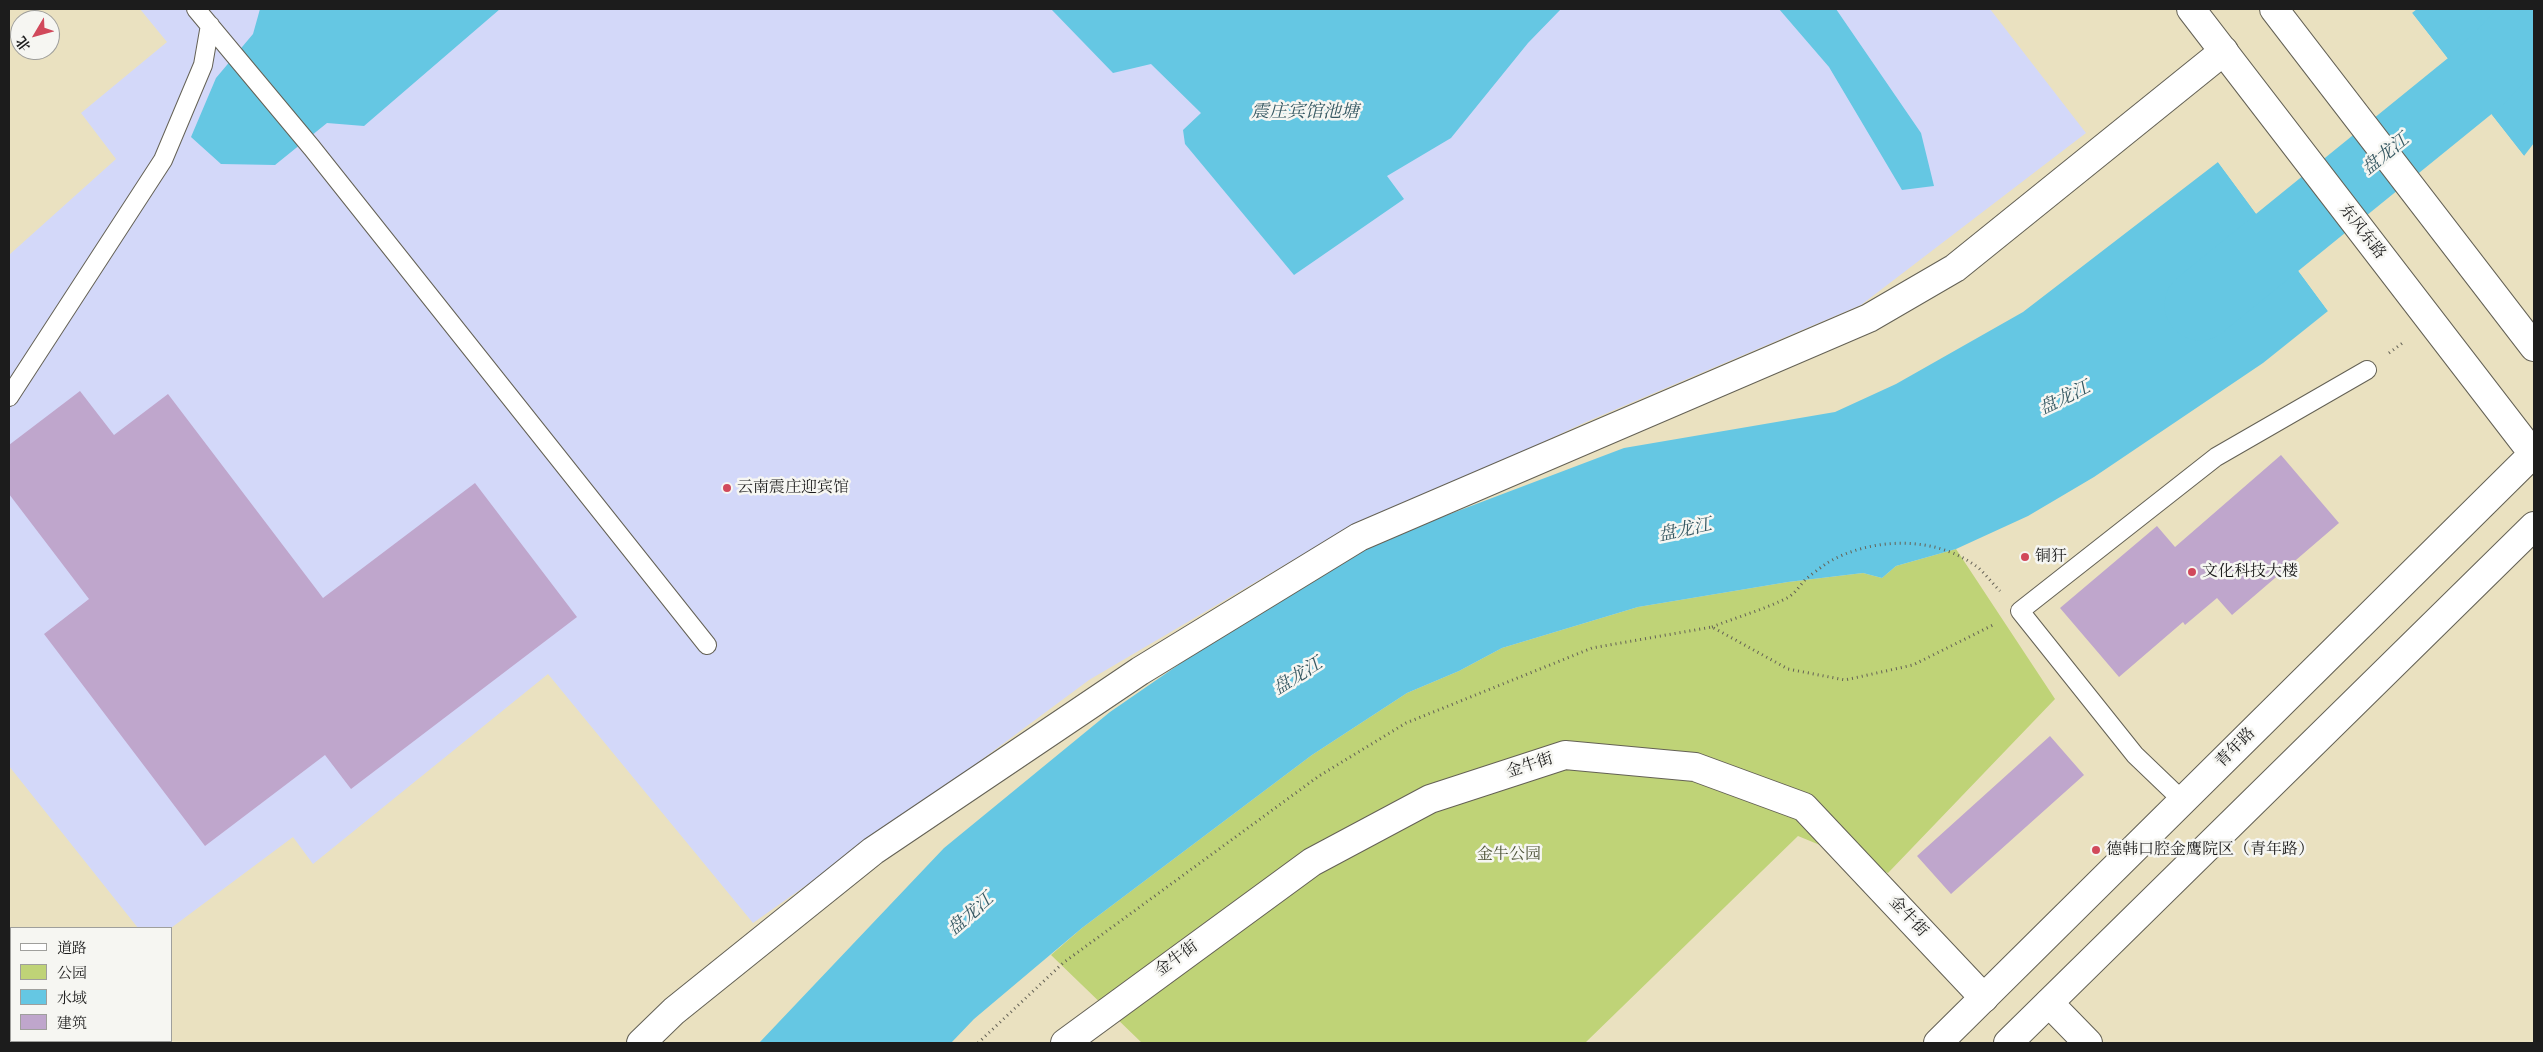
<!DOCTYPE html>
<html>
<head>
<meta charset="utf-8">
<style>
	body { margin:0 }
	#map { position:relative; width:2543px; height:1052px; overflow:hidden; background:#eae1c0; font-family:"Libre Bodoni","Noto Serif SC",serif }
	canvas { display:block }
	.frame { position:absolute; inset:0; border:10px solid #1c1c1c; pointer-events:none }
	.legend { position:absolute; left:10px; top:927px; width:162px; height:115px; box-sizing:border-box; background:#f6f6f2; border:1px solid #9f9f9c; margin:0; padding:6px 9px; list-style:none; font-size:15px; color:#1c1c1c }
	.legend li { display:flex; align-items:center; gap:10px; height:25px }
	.legend b { width:25px; border:1px solid #9f9f9c }
	.north { position:absolute; left:10px; top:10px; width:50px; height:50px; box-sizing:border-box; background:#f6f6f2; border:1px solid #9f9f9c; border-radius:50%; rotate:233deg; font-size:14px; font-weight:700; line-height:20px; text-align:center; color:#1c1c1c }
	.north::after { content:''; display:block; margin:auto; width:18px; height:22px; background:#d1495b; clip-path:polygon(50% 0,100% 100%,50% 72%,0 100%) }
</style>
</head>
<body>
<div id="map">
<canvas width="2543" height="1052"></canvas>
<div class="frame"></div>
<ul class="legend">
<li><b style="height:6px;background:#fff"></b>道路</li>
<li><b style="height:14px;background:#bfd377"></b>公园</li>
<li><b style="height:14px;background:#65c7e3"></b>水域</li>
<li><b style="height:14px;background:#bfa6cc"></b>建筑</li>
</ul>
<div class="north">北</div>
</div>
<script>
const context = document.querySelector('canvas').getContext('2d');
context.lineJoin = 'round';
function paint(path, color) { context.fillStyle = color; context.fill(path, 'evenodd'); }
function stroke(path, color, width, dash) { context.strokeStyle = color; context.lineWidth = width; context.lineCap = dash ? 'butt' : 'round'; context.setLineDash(dash || []); context.stroke(path); }
function drawText(font, color, halo, rows, align = 'center') {
  context.font = font + ' "Libre Bodoni","Noto Serif SC",serif'; context.lineWidth = 5; context.setLineDash([]); context.textBaseline = 'middle'; context.strokeStyle = halo; context.fillStyle = color; for (const [text, x, y, turn = 0] of rows) {
    context.save(); context.translate(x, y); context.rotate((+turn || 0) * Math.PI / 180); context.textAlign = isNaN(turn) ? turn : align; if (halo) context.strokeText(text, 0, 0); context.fillText(text, 0, 0); context.restore();
  }
}
paint(new Path2D(`
	M140,9H1990L2086,133L1861,305L1586,422L1305,553L1089,680L934,795L753,923L548,674L313,864L293,837L171,928H138L9,766V255L116,159L81,113L167,42Z`), '#d3d8f9');
paint(new Path2D(`
	M1956,549L2055,699L1888,873L1798,836L1585,1043H1142L1051,955L1082,928L1312,755L1407,693L1459,671L1502,648L1638,607L1788,582L1863,573L1882,578L1896,566Z`), '#bfd377');
paint(new Path2D(`
	M260,9H500L364,126L327,123L275,165L221,164L191,137L216,78L253,34Z
	M1051,9H1561L1528,43L1451,138L1387,176L1404,199L1294,275L1185,144L1183,130L1201,113L1151,64L1113,73Z
	M1779,9H1836L1921,133L1934,186L1902,190L1829,67Z
	M2417,9H2534V143L2524,156L2412,13Z
	M2218,162L2328,311L2263,363L2094,477L2028,516L1956,549L1896,566L1882,578L1863,573L1788,582L1638,607L1502,648L1459,671L1407,693L1312,755L1082,928L974,1019L951,1043H759L944,848L1110,712L1239,623L1368,545L1624,448L1835,412L1896,384L2023,312Z`), '#65c7e3');
paint(new Path2D(`
	M2412,13L2524,156L2522,157L2410,15Z
	M2220,160L2330,310L2328,311L2218,162Z`), '#eae1c0');
stroke(new Path2D(`
	M2200,305L2476,81L2534,22`), '#65c7e3', 71);
paint(new Path2D(`
	M80,391L114,435L168,394L323,598L475,483L577,617L351,789L325,755L205,846L44,634L89,599L9,494V445Z
	M2281,455L2339,523L2232,615L2217,598L2185,625L2183,622L2119,677L2060,608L2157,526L2175,547Z
	M2050,736L2084,775L1951,894L1917,856Z`), '#bfa6cc');
const lane = new Path2D(`
	M196,9L312,148L707,645
	M9,397L163,160L203,65L210,25
	M2183,801L2135,755L2020,611L2216,457L2367,370`);
const street = new Path2D(`
	M2049,1003L2088,1043
	M641,1043L674,1011L873,851L1140,671L1359,537L1869,318L1955,268L2224,51
	M1065,1043L1312,862L1430,799L1565,755L1695,767L1804,807L1984,998`);
const secondary = new Path2D(`
	M2191,9L2534,455
	M2274,9L2534,347
	M1938,1043L2534,453
	M2008,1043L2534,526`);
stroke(lane, '#646155', 20);
stroke(street, '#646155', 30);
stroke(secondary, '#646155', 30);
stroke(new Path2D(`
	M2389,353L2404,342
	M1712,627C1737,617 1763,610 1787,598C1795,594 1800,585 1806,579C1812,574 1820,568 1827,563C1869,538 1931,535 1973,564C1983,570 1991,582 2000,591
	M978,1043L1063,963L1319,776L1406,723L1592,648L1712,627L1788,669L1845,680L1913,665L1995,624`), '#646155', 3, [1, 4]);
stroke(lane, '#fff', 18);
stroke(street, '#fff', 28);
stroke(secondary, '#fff', 28);
for (const [x, y, r, color] of [
	[727,488,5,"#d1495b"],
	[2025,557,5,"#d1495b"],
	[2192,572,5,"#d1495b"],
	[2096,850,5,"#d1495b"]
]) { const dot = new Path2D(); dot.arc(x, y, r, 0, 2 * Math.PI); context.fillStyle = color; context.fill(dot); stroke(dot, '#f6f6f2', 2); }
drawText('16px', '#1c1c1c', '#f6f6f2', [
	["东风东路",2362,232,52],
	["青年路",2236,748,-45],
	["金牛街",1530,766,-18],
	["金牛街",1908,917,47],
	["金牛街",1177,959,-36]
]);
drawText('16px', '#1c1c1c', '#f6f6f2', [
	["云南震庄迎宾馆",737,488],
	["铜犴",2035,557],
	["文化科技大楼",2202,572],
	["德韩口腔金鹰院区（青年路）",2106,850]
], 'left');
drawText('16px', '#4d5337', '#f6f6f2', [
	["金牛公园",1509,855]
]);
drawText('italic 18px', '#365862', '#f6f6f2', [
	["震庄宾馆池塘",1305,113],
	["盘龙江",2386,155,-39],
	["盘龙江",2065,399,-26],
	["盘龙江",1685,531,-12],
	["盘龙江",1298,677,-32],
	["盘龙江",971,915,-41]
]);
</script>
</body>
</html>
